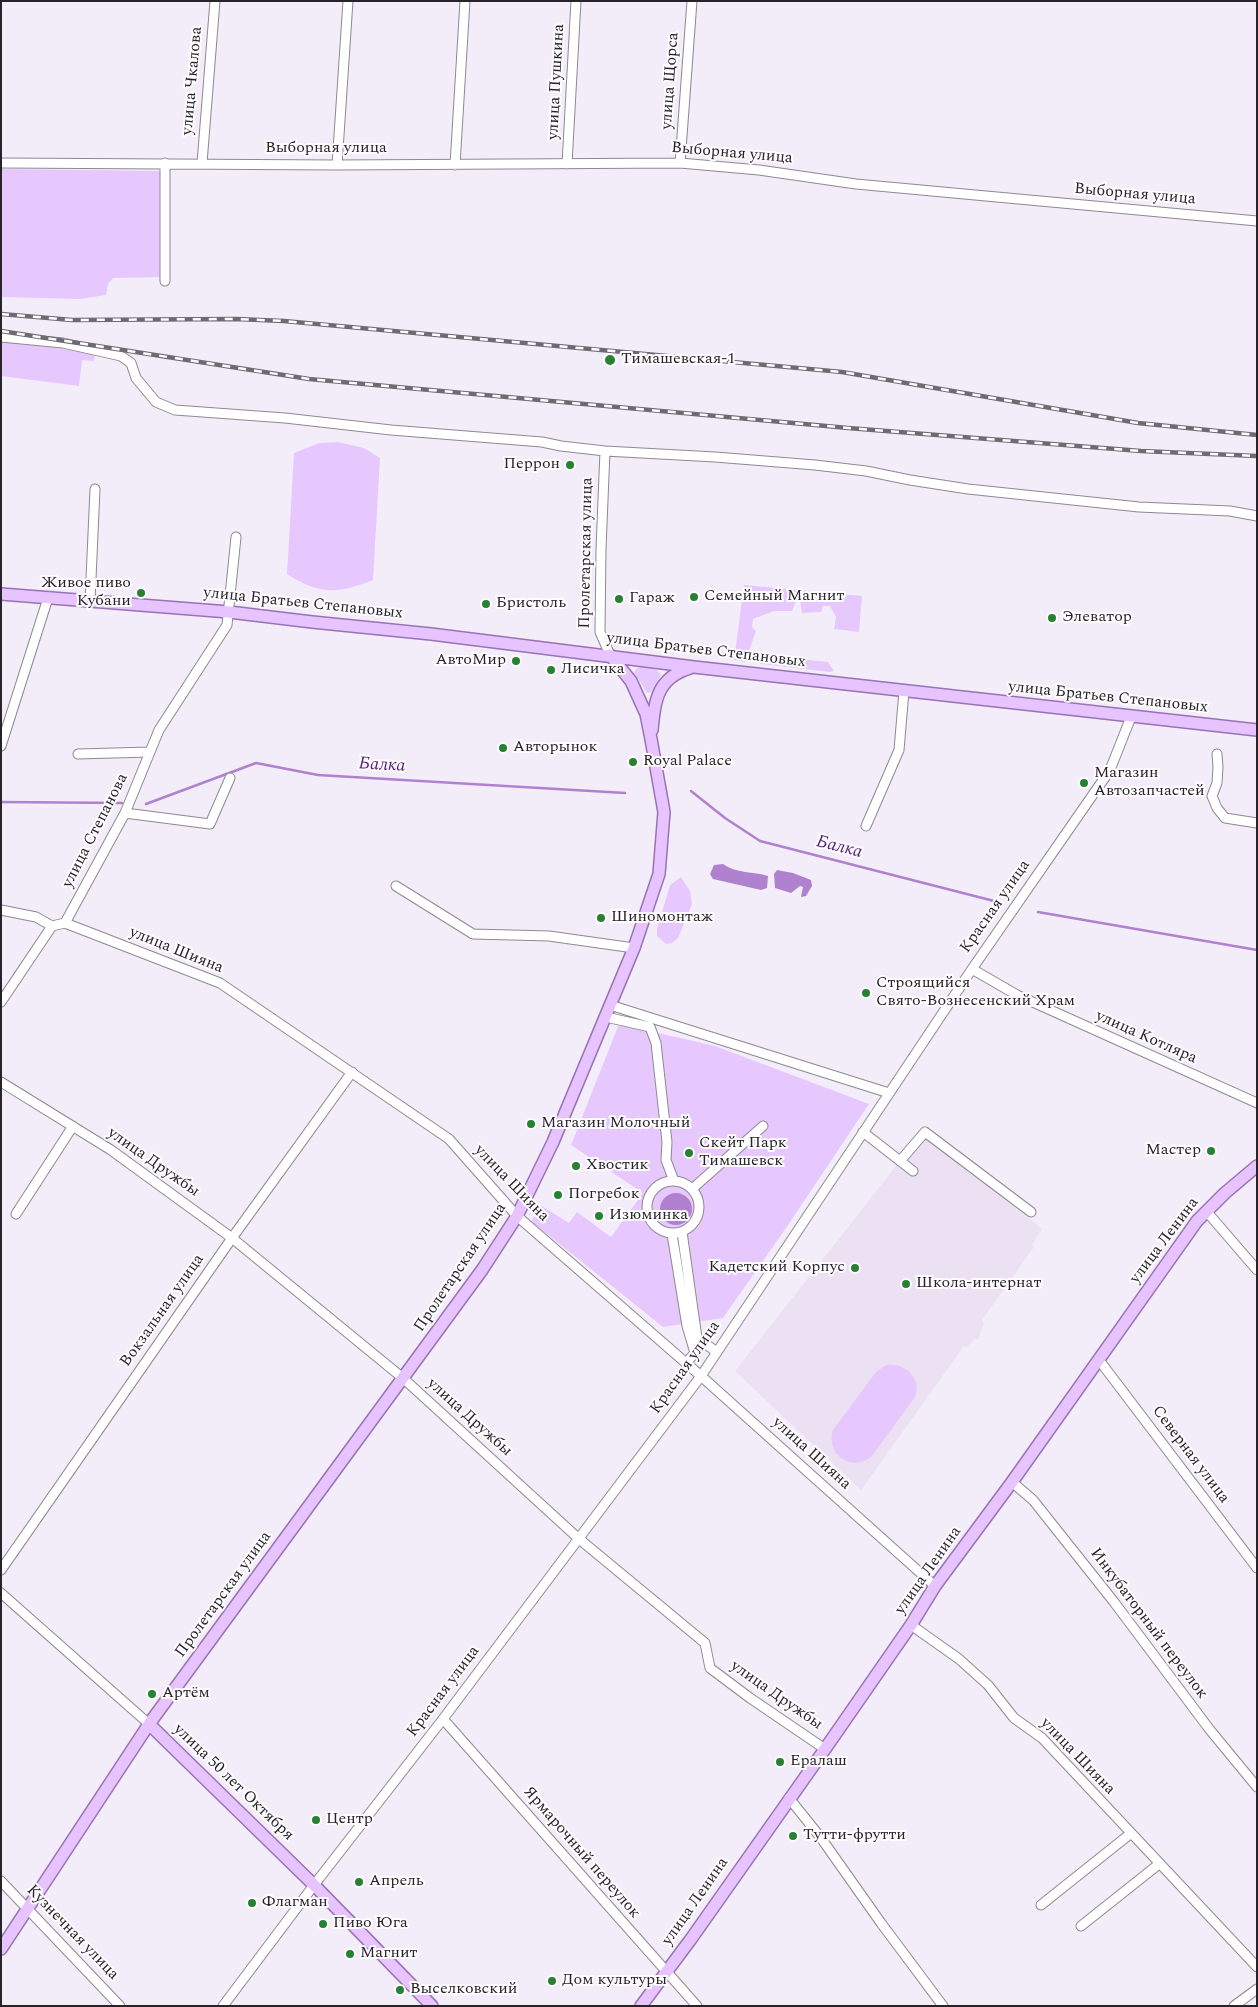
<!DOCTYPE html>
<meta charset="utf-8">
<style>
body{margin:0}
#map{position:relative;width:1258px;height:2007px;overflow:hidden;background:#f3edf9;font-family:Spectral,serif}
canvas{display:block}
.frame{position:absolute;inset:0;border:2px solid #262428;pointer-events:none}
</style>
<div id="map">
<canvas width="1258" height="2007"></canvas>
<div class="frame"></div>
</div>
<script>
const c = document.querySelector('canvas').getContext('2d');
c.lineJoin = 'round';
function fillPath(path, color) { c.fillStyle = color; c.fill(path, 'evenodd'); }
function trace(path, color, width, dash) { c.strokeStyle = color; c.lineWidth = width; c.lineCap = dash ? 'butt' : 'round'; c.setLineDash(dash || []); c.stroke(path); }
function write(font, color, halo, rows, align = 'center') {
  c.font = font + ' Spectral,serif'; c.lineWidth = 4; c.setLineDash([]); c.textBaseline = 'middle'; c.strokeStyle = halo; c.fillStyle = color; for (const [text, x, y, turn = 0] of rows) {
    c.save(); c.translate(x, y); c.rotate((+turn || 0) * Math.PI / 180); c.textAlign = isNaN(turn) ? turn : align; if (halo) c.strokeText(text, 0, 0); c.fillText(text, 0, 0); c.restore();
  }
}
const built = new Path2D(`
 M921,1134l121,95 -10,16 2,2 -52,73 2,3 -6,17 -4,-1 -8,9 -2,-2 -103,144 -126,-119z`);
const green = new Path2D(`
 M1,169l158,2 3,3v103l-49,1 -5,6 -2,11 -26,4 -79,-2z
 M2,341l93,12 -1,8 -12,-1 -3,26 -78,-10z
 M338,442l26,6 16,10 -7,122c-34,14 -54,15 -86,-6l7,-121 25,-10z
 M744,585l118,11 -3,36 -25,-3 2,-12 -6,-11h-7l-2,6 -19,1 -2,-13 -4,1 -4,10h-18l-21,8 -1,8 4,4 -11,31 -11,-2z
 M761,655l67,7 6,9 -4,1 -68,-8 -3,-1 -1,-6z
 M644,666l13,4 4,5 -10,17 -4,1 -13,-21 3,-4z
 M681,877l9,14 2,13 -14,34 -6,5 -6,1 -9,-8v-7l13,-44z
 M619,1024l96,22 154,58 -83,124 -63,90 -60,9 -132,-106 11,-15 27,17 8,-11 34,25 32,-44 -72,-48z
 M886,1365c19,-3 36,13 29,32l-43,59c-19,17 -47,-1 -39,-26l43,-58z`);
const water = new Path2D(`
 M723,864c14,10 30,7 45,12l-1,12 -6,2 -48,-11 -3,-5 4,-9z
 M777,870l16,3 18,7 1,6 -6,10 -5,1 2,-10 -3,-1 -9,7 -16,-5 -1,-14z
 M660 1209a16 16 0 1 1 32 0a16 16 0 1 1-32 0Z`);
const stream = new Path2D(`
 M691,791l34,27 35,23 234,60
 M1,802l121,1
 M146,804l110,-41 62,12 307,18
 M1038,912l219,38`);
const minor = new Path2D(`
 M1,163l336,2 343,-2 79,7 97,14 401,37
 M165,163v118
 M202,163l13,-162
 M680,163l12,-162
 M567,164l9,-163
 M337,165l11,-164
 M455,165l10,-164
 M1,337l62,6 58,13 10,7 5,15 20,24 19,8 110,8 106,12 151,12 19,4 44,5 110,6 100,8 51,6 44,9 58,9 171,18 91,4 27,5
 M605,451l-4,98 -1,83 10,23
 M90,601l5,-112
 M1,746l47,-148
 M78,754l72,-2
 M1217,754l1,13 -1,16 -5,13 5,12 8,10 32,5
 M125,813l85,11 20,-46
 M866,826l33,-76 5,-59
 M396,886l77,48 76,2 85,12
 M1,910l35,7 16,9 13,-3 155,60 229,156 68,77 184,160 234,210
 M65,923l60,-110 34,-83 68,-105 9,-88
 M972,969l45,26 240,108
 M1,1002l51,-76
 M610,1005l279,88
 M606,1017l44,10 6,16 11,99 -1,18 8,21
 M1,1082l110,68 121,88 172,141 174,159 127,105 5,25 40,30 75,51
 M863,1132l50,39
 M900,1161l25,-29 106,80
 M647 1207a26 26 0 1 1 52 0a26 26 0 1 1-52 0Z
 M692,1189l71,-63
 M1207,1212l50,58
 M16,1214l57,-88
 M682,1232l15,106 20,14
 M672,1234l15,92 8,27 -9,10
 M1099,1360l158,208
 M1012,1482l21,18 81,102 96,128 47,57
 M1,1570l231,-332 120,-166
 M1,1593l148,131
 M911,1625l48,34 29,26 26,33 28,20 215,229
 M443,1719l254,287
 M789,1798l32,40 60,85 62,83
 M1,1881l119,125
 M1041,1905l89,-71
 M1081,1926l78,-62
 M223,2006l91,-121 129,-166 258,-343 271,-407 138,-199 21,-53
 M1234,2006l23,-17`);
const major = new Path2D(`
 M1,594l228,18 83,10 119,12 263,33 563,63
 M652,730c3,-30 5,-52 38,-62
 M149,1724l165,161 118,121
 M1,1949l148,-225 333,-454 35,-54 36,-74 81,-194 25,-74 5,-62 -13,-73 -5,-25 -15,-33 -21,-26
 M641,2006l50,-67 134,-190 86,-124 24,-39 77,-104 185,-261 28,-28 32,-27`);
const rail = new Path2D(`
 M1,314l71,6 164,-1 48,2 558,51 296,51 119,12
 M1,331l308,48 539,49 293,23 116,5`);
const markers = [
 [610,360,6,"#268131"],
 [570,465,5,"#268131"],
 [141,593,5,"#268131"],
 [694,597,5,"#268131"],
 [619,599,5,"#268131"],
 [486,604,5,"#268131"],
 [1052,618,5,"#268131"],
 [516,661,5,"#268131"],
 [551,670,5,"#268131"],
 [503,748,5,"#268131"],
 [633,762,5,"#268131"],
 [1084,783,5,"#268131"],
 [601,918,5,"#268131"],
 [866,993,5,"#268131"],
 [531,1124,5,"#268131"],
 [1211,1151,5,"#268131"],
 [689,1153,5,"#268131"],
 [576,1166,5,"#268131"],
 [558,1195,5,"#268131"],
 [599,1216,5,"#268131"],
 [855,1268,5,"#268131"],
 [906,1284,5,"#268131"],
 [152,1694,5,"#268131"],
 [780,1762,5,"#268131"],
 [316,1820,5,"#268131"],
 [793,1836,5,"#268131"],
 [359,1882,5,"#268131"],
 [252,1903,5,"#268131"],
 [323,1924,5,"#268131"],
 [350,1954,5,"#268131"],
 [552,1981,5,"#268131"],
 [400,1990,5,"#268131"]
];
const streetNames = [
 ["улица Чкалова",193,81,-85],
 ["улица Щорса",671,81,-86],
 ["улица Пушкина",557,82,-87],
 ["Выборная улица",326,149],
 ["Выборная улица",732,154,5],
 ["Выборная улица",1135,195,5],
 ["Пролетарская улица",587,553,-89],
 ["улица Братьев Степановых",303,604,6],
 ["улица Братьев Степановых",706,651,7],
 ["улица Братьев Степановых",1108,698,6],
 ["улица Степанова",96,831,-63],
 ["Красная улица",996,907,-55],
 ["улица Шияна",176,951,22],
 ["улица Котляра",1146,1038,24],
 ["улица Дружбы",153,1163,35],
 ["улица Шияна",511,1184,46],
 ["улица Ленина",1165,1241,-53],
 ["Пролетарская улица",461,1268,-56],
 ["Вокзальная улица",163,1311,-55],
 ["Красная улица",686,1368,-55],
 ["улица Дружбы",469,1418,42],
 ["улица Шияна",811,1454,42],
 ["Северная улица",1190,1455,53],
 ["улица Ленина",929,1571,-55],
 ["Пролетарская улица",224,1595,-54],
 ["Инкубаторный переулок",1148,1624,53],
 ["Красная улица",444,1692,-53],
 ["улица Дружбы",776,1696,35],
 ["улица Шияна",1077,1757,46],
 ["улица 50 лет Октября",233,1783,44],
 ["Ярмарочный переулок",581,1853,49],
 ["улица Ленина",696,1902,-55],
 ["Кузнечная улица",72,1933,46]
];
const poiNames = [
 ["Тимашевская-1",621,360],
 ["Перрон",560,465,"right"],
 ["Живое пиво",131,584,"right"],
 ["Кубани",131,602,"right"],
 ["Семейный Магнит",704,597],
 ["Гараж",629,599],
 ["Бристоль",496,604],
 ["Элеватор",1062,618],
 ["АвтоМир",506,661,"right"],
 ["Лисичка",561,670],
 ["Авторынок",513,748],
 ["Royal Palace",643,762],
 ["Магазин",1094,774],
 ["Автозапчастей",1094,792],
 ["Шиномонтаж",611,918],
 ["Строящийся",876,984],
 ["Свято-Вознесенский Храм",876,1002],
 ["Магазин Молочный",541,1124],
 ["Скейт Парк",699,1144],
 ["Тимашевск",699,1162],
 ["Мастер",1201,1151,"right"],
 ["Хвостик",586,1166],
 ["Погребок",568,1195],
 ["Изюминка",609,1216],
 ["Кадетский Корпус",845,1268,"right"],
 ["Школа-интернат",916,1284],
 ["Артём",162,1694],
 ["Ералаш",790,1762],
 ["Центр",326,1820],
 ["Тутти-фрутти",803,1836],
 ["Апрель",369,1882],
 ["Флагман",262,1903],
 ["Пиво Юга",333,1924],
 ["Магнит",360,1954],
 ["Дом культуры",562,1981],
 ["Выселковский",410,1990]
];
const waterNames = [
 ["Балка",382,766,3],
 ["Балка",839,848,14]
];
fillPath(built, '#ebe1f3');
fillPath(green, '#e7c8fe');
fillPath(water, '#b081cf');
trace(stream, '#b081cf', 2.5);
trace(minor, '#8e8893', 11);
trace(major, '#9972b4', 14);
trace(minor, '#fff', 9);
trace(major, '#e7c4ff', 11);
trace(rail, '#6d6a71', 4.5);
trace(rail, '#fefcff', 2.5, [8]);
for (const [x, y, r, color] of markers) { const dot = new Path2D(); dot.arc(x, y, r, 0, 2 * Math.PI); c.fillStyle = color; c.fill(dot); trace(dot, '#fefcff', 2); }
write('16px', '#262428', '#fefcff', streetNames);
write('16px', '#262428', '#fefcff', poiNames, 'left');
write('italic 18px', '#581b79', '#fefcff', waterNames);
</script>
